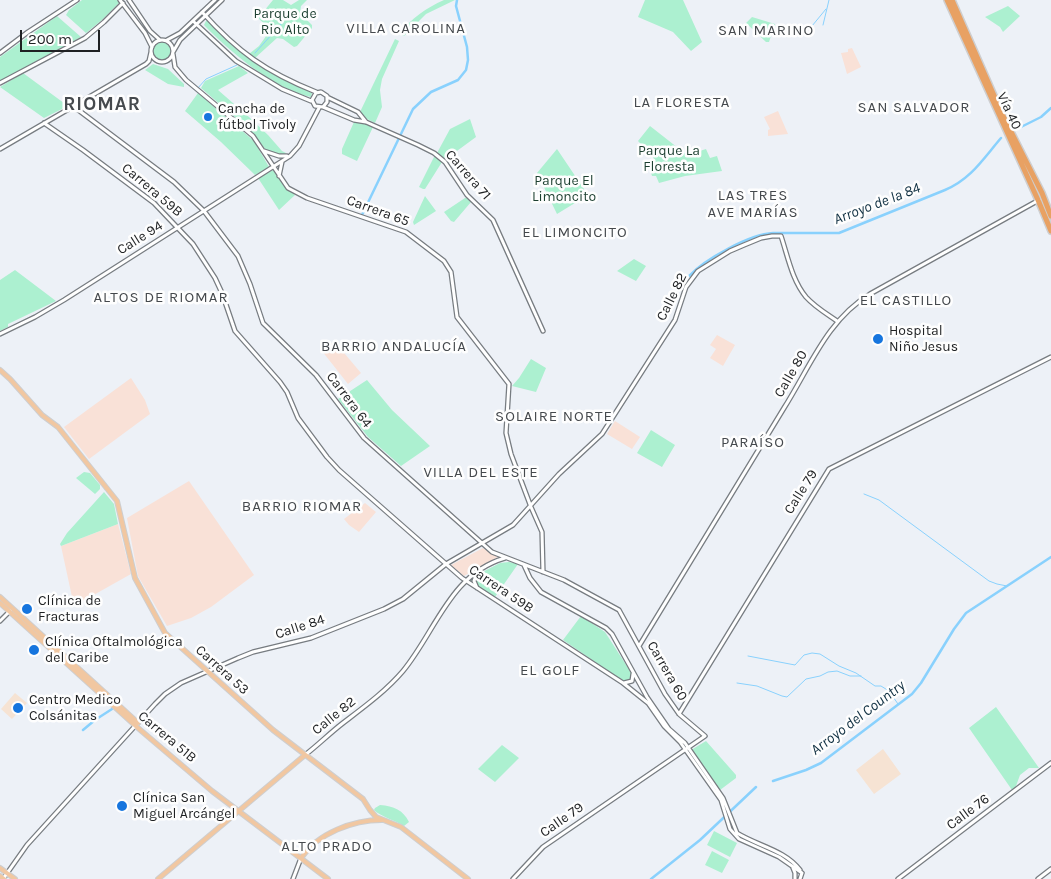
<!DOCTYPE html>
<meta charset="utf-8">
<style>
body{margin:0}
#map{position:relative;width:1051px;height:879px;overflow:hidden;background:#edf1f7;font-family:Karla,sans-serif}
canvas{display:block}
.scale{position:absolute;left:20px;top:30px;width:80px;height:22px;box-sizing:border-box;border:2px solid #1f2123;border-top:0;padding-left:6px;font-size:15px;line-height:18px;white-space:nowrap;color:#1f2123;-webkit-text-stroke:4px #fefefe;paint-order:stroke}
</style>
<div id="map">
<canvas width="1051" height="879"></canvas>
<div class="scale">200 m</div>
</div>
<script>
const c = document.querySelector('canvas').getContext('2d');
c.lineJoin = 'round';
function fillPath(path, color) { c.fillStyle = color; c.fill(path, 'evenodd'); }
function trace(path, color, width, dash) { c.strokeStyle = color; c.lineWidth = width; c.lineCap = dash ? 'butt' : 'round'; c.setLineDash(dash || []); c.stroke(path); }
function write(font, color, halo, rows, align = 'center') {
  c.font = font + ' Karla,sans-serif'; c.lineWidth = 5; c.setLineDash([]); c.textBaseline = 'middle'; c.strokeStyle = halo; c.fillStyle = color; for (const [text, x, y, turn = 0] of rows) {
    c.save(); c.translate(x, y); c.rotate((+turn || 0) * Math.PI / 180); c.textAlign = isNaN(turn) ? turn : align; if (halo) c.strokeText(text, 0, 0); c.fillText(text, 0, 0); c.restore();
  }
}
const commercial = new Path2D(`
 M15,693l12,10 -15,16 -11,-10z
 M883,749l18,25 -27,20 -18,-24z`);
const education = new Path2D(`
 M852,48l9,19 -14,7 -6,-21 7,-1v-3z
 M778,111l10,23 -20,2v-6l2,-1 -6,-12z
 M717,335l18,10 -12,21 -13,-8 6,-9 -6,-4z
 M334,341l27,32 -13,11 -26,-33z
 M131,378l14,22 5,14 -61,45 -25,-32z
 M615,421l25,16 -8,12 -25,-15z
 M189,481l65,94 -43,32 -20,11 -24,8 -29,-50 -11,-58z
 M365,503l11,9 -17,20 -10,-7 -5,-6z
 M118,524l13,50 -57,32 -13,-60z
 M483,548l15,9 -34,19 -13,-11z`);
const green = new Path2D(`
 M82,0h36l2,2 -18,18 -16,13 -20,-18 3,-5z
 M273,0h10l8,5 8,-5h8l-6,6 -1,7 12,12v3l-15,18 -3,1 -11,-8 -6,-1 -22,20 -6,-4 10,-8 10,-14 -1,-5 -9,-8v-2z
 M444,0h11l-29,14 -22,22 -5,-2c13,-16 27,-26 45,-34z
 M645,0h38l19,42 -11,9 -18,-19 -35,-15z
 M1008,6l12,10 -17,16 -3,-5 -15,-10z
 M57,16l24,21 -81,44v-24z
 M752,17l23,7 -6,18h-3l-20,-19z
 M206,21h3c31,34 62,53 103,72l-1,4c-37,-8 -81,-45 -107,-72z
 M395,39l4,2 -17,38 -2,11 2,17 -7,16 -8,-4 -7,-7z
 M152 51a10 10 0 1 1 20 0a10 10 0 1 1-20 0Z
 M153,64l15,5 16,15v3l-16,-3 -23,-14z
 M239,66l9,7 -30,17 31,27 19,18 14,16 4,2 -1,1h-9l-11,-5 -13,-17 -51,-44 4,-7z
 M23,73l45,33 -24,12 -44,-31z
 M198,93l56,48 15,26 -14,8 -34,-33 -36,-31z
 M470,119l6,18 -30,22 -9,-6 13,-24z
 M354,122l13,2 6,3 -16,34 -15,-7v-5z
 M650,126l37,29 19,-6 4,9 7,-2 5,15 -37,5 -26,7 -3,-7h-4l-4,-13h7l-2,-6 -15,-16z
 M557,149l31,46 -31,19 -20,-41z
 M435,155l7,7 -17,27h-2l-4,-2z
 M273,170l11,16 11,9 -16,15 -21,-32z
 M425,196l11,15 -22,14 -1,-3z
 M465,198h4l2,4 -17,20 -3,-1 -7,-9z
 M634,259l12,7 -10,15 -19,-10z
 M15,270l41,31 -48,23v3l-8,4v-51z
 M531,359l15,9 -10,24 -24,-6 7,-8z
 M367,380l25,30 38,36 -29,20 -33,-29 -30,-38z
 M651,430l24,15 -13,22 -25,-14z
 M84,472l6,1 10,12v4l-5,5 -19,-16z
 M104,492l10,12 4,20 -57,22 -1,-2 7,-11z
 M509,562l9,2 -23,33 -28,-17 33,-17z
 M581,616l24,16 27,42 -2,6 -7,1 -60,-41z
 M996,707l43,61h-10l-9,7 -4,11 -4,4 -43,-62z
 M706,741l30,34v3l-16,12 -29,-40z
 M502,745l17,13 -24,24 -17,-13z
 M380,805c14,1 23,5 29,17l-5,4c-9,-6 -23,-9 -30,-16l1,-2z
 M714,831l23,12 -7,14 -23,-12z
 M712,851l17,9 -7,13 -17,-8z`);
const stream = new Path2D(`
 M823,25l6,-25
 M812,26l14,-17
 M255,53l28,-31
 M197,89l9,-10 31,-14
 M864,494l15,6 110,81 8,3 10,2
 M748,656l47,9 9,-10 8,-2 8,1 19,12 17,7 19,13h6l8,5 9,13
 M737,683l20,3 25,10 5,1 19,-18 14,-3 8,-4 9,-1 13,5h11`);
const canal = new Path2D(`
 M1017,129l24,-12 10,-9
 M361,217l52,-108 18,-17 27,-12 8,-10 2,-10 -1,-13 -11,-41 1,-6
 M689,276c16,-17 61,-42 84,-43h66l106,-43c26,-11 38,-31 56,-52
 M83,730l12,-10 17,-11
 M773,781l33,-11 15,-7 91,-69 9,-11 33,-54 12,-16 85,-56
 M651,879l49,-39 56,-53`);
const minor = new Path2D(`
 M120,0l25,33 7,14
 M129,0l21,31 10,9
 M202,12c36,40 64,60 114,80
 M193,21l43,40 46,28 29,12
 M151 51a11 11 0 1 1 22 0a11 11 0 1 1-22 0Z
 M167,40l13,-7 35,-33
 M173,52l7,-12 42,-40
 M0,53l28,-21 49,-32
 M173,54l2,13 11,13 67,56 35,52 19,10 99,34 38,29 7,11 6,45 52,67 -3,49 5,21 20,53 11,25 1,40
 M0,83l85,-45 19,-16 19,-19
 M327,97l31,15 8,10
 M73,106l101,76 30,29 34,45 12,28 13,39 53,52 48,63 128,114 72,28 55,30 46,84 14,20 26,22 -162,111 -30,32
 M323,107l4,-5v-6l-6,-4 -5,1 -4,7 3,6 8,1 31,13 12,2 52,23 16,8 11,9 22,33 26,25 50,111
 M44,123l39,27 71,53 39,41 22,34 7,15 13,38 45,51 7,10 11,26 29,39 12,13 123,108 161,105 25,20 16,23 16,16 41,58 9,29 9,10 40,18 23,16
 M0,149l146,-85 3,-3 2,-9
 M264,151l15,5h8
 M279,176l3,-14
 M0,334l35,-17 29,-17 226,-144 9,-10 20,-38
 M524,565l6,13 11,14 65,36 6,6 35,63 22,32 16,14 38,55 14,35c21,13 48,17 63,37
 M477,588l-3,-7 3,-8
 M0,621l10,-10
 M639,646c48,-80 97,-159 145,-238 26,-41 43,-88 86,-114l169,-94
 M624,683l8,-2 1,-7
 M679,714l150,-245 222,-112
 M305,755c13,-10 25,-22 38,-32 21,-16 43,-32 60,-52 33,-40 47,-97 102,-113
 M793,868l2,5v6
 M3,879l24,-34 128,-141 10,-10 16,-11 57,-25 15,-6 58,-14 73,-29 19,-10 43,-35 67,-39 46,-51 43,-40 73,-114 11,-33 12,-16 32,-20 14,-6 17,-7 11,-2h9c7,21 11,44 25,61 9,10 21,17 31,24
 M293,879l8,-21
 M800,879l2,-6
 M898,879l153,-116
 M1038,879l13,-10`);
const major = new Path2D(`
 M0,370l10,9 32,36 16,12 59,74 18,77 30,55 108,97 90,69 7,11 6,7 25,10 67,52
 M0,597l138,126
 M0,603l138,125 74,63 116,88
 M301,858c17,-25 52,-38 81,-38
 M0,868l15,11
 M0,876l4,3
 M158,879l147,-124`);
const highway = new Path2D(`
 M947,0l91,200 13,31
 M952,0l51,116 39,77 9,23`);
const markers = [
 [208,117,5,"#1675de"],
 [878,339,6,"#1675de"],
 [27,609,6,"#1675de"],
 [34,650,6,"#1675de"],
 [18,708,6,"#1675de"],
 [122,806,6,"#1675de"]
];
const parkNames = [
 ["Parque de",285,14],
 ["Rio Alto",285,30],
 ["Parque La",669,151],
 ["Floresta",669,167],
 ["Parque El",564,181],
 ["Limoncito",564,197]
];
const poiNames = [
 ["Cancha de",218,109],
 ["fútbol Tivoly",218,125],
 ["Hospital",889,331],
 ["Niño Jesus",889,347],
 ["Clínica de",38,601],
 ["Fracturas",38,617],
 ["Clínica Oftalmológica",45,642],
 ["del Caribe",45,658],
 ["Centro Medico",29,700],
 ["Colsánitas",29,716],
 ["Clínica San",133,798],
 ["Miguel Arcángel",133,814]
];
const streetNames = [
 ["Vía 40",1009,111,65],
 ["Carrera 71",468,175,49],
 ["Carrera 59B",152,190,40],
 ["Carrera 65",378,211,20],
 ["Calle 94",140,238,-32],
 ["Calle 82",672,297,-64],
 ["Calle 80",791,374,-60],
 ["Carrera 64",349,400,53],
 ["Calle 79",801,492,-58],
 ["Carrera 59B",501,589,34],
 ["Calle 84",300,627,-18],
 ["Carrera 53",222,670,42],
 ["Carrera 60",667,671,60],
 ["Calle 82",334,716,-39],
 ["Carrera 51B",167,737,40],
 ["Calle 76",968,812,-37],
 ["Calle 79",562,820,-35]
];
const neighbourhoodNames = [
 ["VILLA CAROLINA",406,29],
 ["SAN MARINO",766,31],
 ["LA FLORESTA",682,103],
 ["SAN SALVADOR",914,108],
 ["LAS TRES",753,196],
 ["AVE MARÍAS",753,213],
 ["EL LIMONCITO",575,233],
 ["ALTOS DE RIOMAR",161,298],
 ["EL CASTILLO",906,301],
 ["BARRIO ANDALUCÍA",394,347],
 ["SOLAIRE NORTE",554,417],
 ["PARAÍSO",753,443],
 ["VILLA DEL ESTE",481,473],
 ["BARRIO RIOMAR",302,507],
 ["EL GOLF",550,671],
 ["ALTO PRADO",327,847]
];
const waterNames = [
 ["Arroyo de la 84",877,204,-21],
 ["Arroyo del Country",858,718,-37]
];
const districtNames = [
 ["RIOMAR",102,105]
];
fillPath(commercial, '#f6e3d3');
fillPath(education, '#f9e1d7');
fillPath(green, '#acf0d0');
trace(stream, '#89d1fd', 1);
trace(canal, '#89d1fd', 2.5);
trace(minor, '#777c81', 5.5);
trace(major, '#cececf', 6);
trace(highway, '#cececf', 8);
trace(minor, '#fff', 3);
trace(major, '#f1c7a1', 4);
trace(highway, '#e8a163', 5);
for (const [x, y, r, color] of markers) { const dot = new Path2D(); dot.arc(x, y, r, 0, 2 * Math.PI); c.fillStyle = color; c.fill(dot); trace(dot, '#fefefe', 2); }
write('14px', '#1c3f30', '#fefefe', parkNames);
write('14px', '#1f2123', '#fefefe', poiNames, 'left');
write('14px', '#1f2123', '#fefefe', streetNames);
c.letterSpacing = '1px';
write('15px', '#45494d', '#fefefe', neighbourhoodNames);
c.letterSpacing = '0px';
write('italic 15px', '#0f2f41', '#fefefe', waterNames);
c.letterSpacing = '1px';
write('bold 19px', '#45494d', '#fefefe', districtNames);
c.letterSpacing = '0px';
</script>
